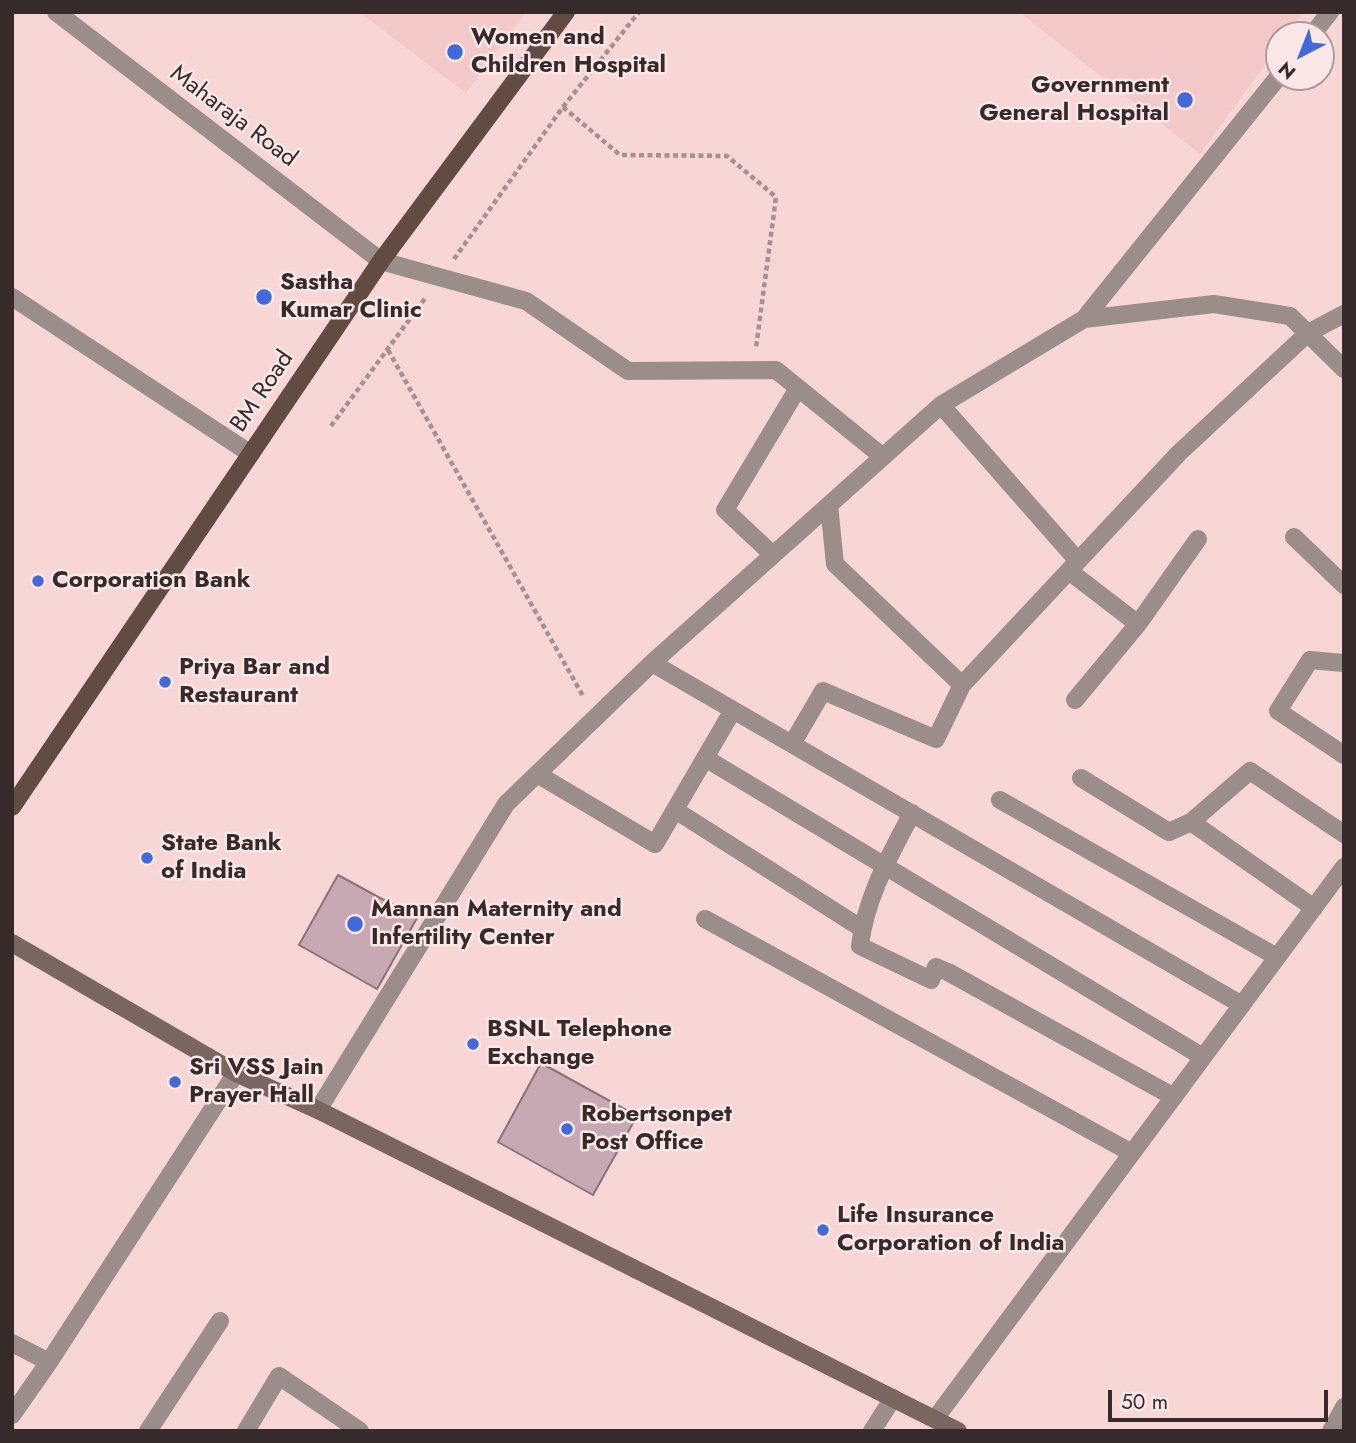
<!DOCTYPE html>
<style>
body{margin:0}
#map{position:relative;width:1356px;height:1443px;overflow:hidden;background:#f8d6d6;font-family:Jost,sans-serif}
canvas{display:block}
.frame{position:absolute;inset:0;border:14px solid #372a2a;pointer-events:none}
.north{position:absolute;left:1265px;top:21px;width:70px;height:70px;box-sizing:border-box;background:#fce7e7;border:2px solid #ad9b9b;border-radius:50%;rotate:222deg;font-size:19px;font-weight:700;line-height:28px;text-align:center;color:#372a2a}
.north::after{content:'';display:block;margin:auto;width:24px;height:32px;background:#4169db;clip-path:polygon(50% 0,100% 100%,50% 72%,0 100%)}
.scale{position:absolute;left:1108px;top:1390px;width:220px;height:32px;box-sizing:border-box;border:4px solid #372a2a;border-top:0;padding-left:9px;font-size:21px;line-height:24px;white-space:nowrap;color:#372a2a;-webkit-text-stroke:5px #fce7e7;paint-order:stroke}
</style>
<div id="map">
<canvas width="1356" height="1443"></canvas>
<div class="frame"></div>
<div class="north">N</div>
<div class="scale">50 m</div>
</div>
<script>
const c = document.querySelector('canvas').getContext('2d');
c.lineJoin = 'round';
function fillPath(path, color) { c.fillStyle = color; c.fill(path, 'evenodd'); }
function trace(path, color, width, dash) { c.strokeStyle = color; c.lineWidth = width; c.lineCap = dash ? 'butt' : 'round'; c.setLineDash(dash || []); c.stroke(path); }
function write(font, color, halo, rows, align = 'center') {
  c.font = font + ' Jost,sans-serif'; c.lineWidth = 5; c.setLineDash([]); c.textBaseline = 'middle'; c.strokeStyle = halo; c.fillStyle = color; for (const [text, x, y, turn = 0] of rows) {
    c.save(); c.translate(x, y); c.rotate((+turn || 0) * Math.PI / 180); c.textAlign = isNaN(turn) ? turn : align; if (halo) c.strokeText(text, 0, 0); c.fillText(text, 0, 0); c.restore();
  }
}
const built = new Path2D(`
 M359,12h167l-60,81z
 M1019,12h284l-17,23h-7v10l-79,109z`);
const building = new Path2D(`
 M338,875l79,43 -40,71 -78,-44z
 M541,1063l96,53 -44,79 -95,-53z`);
const path = new Path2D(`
 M563,107l57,48 107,1 49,41 -20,151
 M454,259l109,-152 76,-95
 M388,350l195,346
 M331,426l95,-129`);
const street = new Path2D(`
 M56,12l325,249 145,40 102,70 148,-1 107,87
 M1312,35l18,-23
 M12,297l239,157
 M1084,319l195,-243
 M941,405l137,156
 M829,505l6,59 127,121
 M1294,537l50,48
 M773,555l-48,-45 73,-122
 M1069,571l69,53 -63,76
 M1138,624l60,-85
 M652,663l289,-258 143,-86 130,-15 76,12 54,53
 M1344,663l-34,-3 -32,51 66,44
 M792,744l31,-53 113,48 26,-54 217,-232 129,-120 36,-19
 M705,758l498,299
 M537,774l118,70 78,-134
 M1081,778l88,54 22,-10 123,86
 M1000,800l277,157
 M675,810l186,118
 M912,813c-22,42 -47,86 -52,133l71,34 5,-13 12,5 226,125
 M1191,822l59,-51 94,63
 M705,919l427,234
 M318,1110l188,-306 146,-141 590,342
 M12,1343l37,19
 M12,1415l37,-53 187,-289
 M935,1419l409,-552
 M148,1431l72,-110
 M246,1431l33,-55 81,55
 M872,1431l21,-33
 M1331,1431l13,-24`);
const secondary = new Path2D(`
 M12,943l224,130 82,37 640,321`);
const primary = new Path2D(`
 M12,807l369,-546 185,-249`);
const markers = [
 [455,52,9,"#4169db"],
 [1185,100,9,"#4169db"],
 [264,297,9,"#4169db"],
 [38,581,7,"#4169db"],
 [165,682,7,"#4169db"],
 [147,858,7,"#4169db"],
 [355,924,9,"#4169db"],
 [473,1044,7,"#4169db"],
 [175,1082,7,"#4169db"],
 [567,1129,7,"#4169db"],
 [823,1230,7,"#4169db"]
];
const poiNames = [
 ["Women and",471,38],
 ["Children Hospital",471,66],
 ["Government",1169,86,"right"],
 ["General Hospital",1169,114,"right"],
 ["Sastha",280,283],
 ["Kumar Clinic",280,311],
 ["Corporation Bank",52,581],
 ["Priya Bar and",179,668],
 ["Restaurant",179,696],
 ["State Bank",161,844],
 ["of India",161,872],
 ["Mannan Maternity and",371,910],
 ["Infertility Center",371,938],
 ["BSNL Telephone",487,1030],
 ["Exchange",487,1058],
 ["Sri VSS Jain",189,1068],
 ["Prayer Hall",189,1096],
 ["Robertsonpet",581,1115],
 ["Post Office",581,1143],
 ["Life Insurance",837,1216],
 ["Corporation of India",837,1244]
];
const streetNames = [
 ["Maharaja Road",233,117,37],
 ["BM Road",263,392,-56]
];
fillPath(built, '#f3c8c9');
fillPath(building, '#c7a9b3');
trace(building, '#8c707a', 2);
trace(path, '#a88f8f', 4.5, [5, 3.5]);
trace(street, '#9b8d89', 18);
trace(secondary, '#796660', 18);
trace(primary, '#614b43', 18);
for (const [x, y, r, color] of markers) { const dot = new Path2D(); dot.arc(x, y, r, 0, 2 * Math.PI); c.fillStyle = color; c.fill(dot); trace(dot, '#fce7e7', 2.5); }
write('bold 24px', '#372a2a', '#fce7e7', poiNames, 'left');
write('24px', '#372a2a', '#fce7e7', streetNames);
</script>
